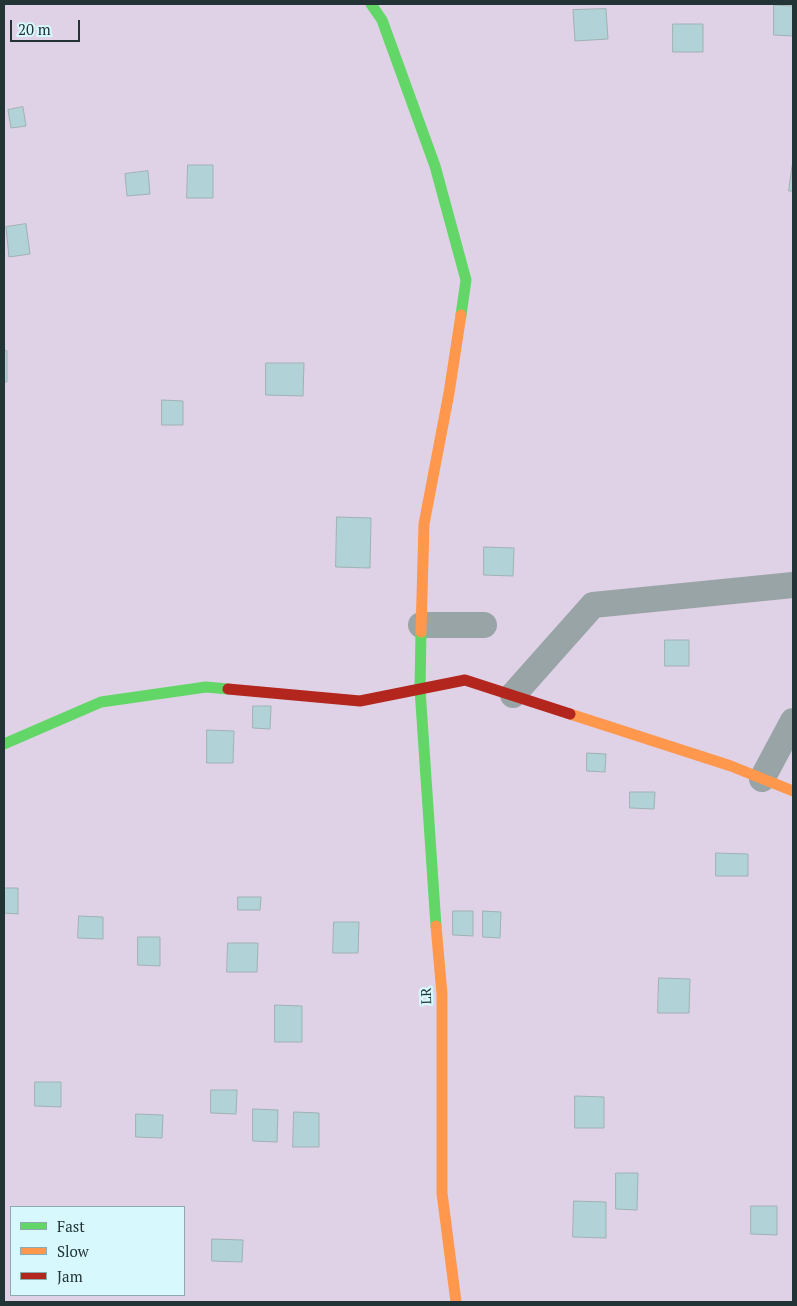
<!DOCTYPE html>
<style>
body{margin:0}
#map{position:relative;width:797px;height:1306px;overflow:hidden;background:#cee5e8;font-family:"PT Serif",serif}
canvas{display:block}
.frame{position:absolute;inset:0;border:5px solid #233436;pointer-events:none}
.legend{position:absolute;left:10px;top:1206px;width:175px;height:90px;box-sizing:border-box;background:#d7f9fe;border:1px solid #8faaae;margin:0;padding:6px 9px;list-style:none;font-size:15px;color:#233436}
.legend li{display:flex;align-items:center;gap:10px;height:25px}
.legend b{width:25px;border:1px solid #8faaae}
.scale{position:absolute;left:10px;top:20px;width:70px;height:22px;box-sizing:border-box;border:2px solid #233436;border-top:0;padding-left:6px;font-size:15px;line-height:18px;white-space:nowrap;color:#233436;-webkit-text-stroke:4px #d7f9fe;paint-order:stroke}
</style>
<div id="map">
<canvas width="797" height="1306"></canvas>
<div class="frame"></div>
<ul class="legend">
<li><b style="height:6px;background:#63d668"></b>Fast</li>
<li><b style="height:6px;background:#ff974d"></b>Slow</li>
<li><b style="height:6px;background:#b3261e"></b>Jam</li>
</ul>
<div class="scale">20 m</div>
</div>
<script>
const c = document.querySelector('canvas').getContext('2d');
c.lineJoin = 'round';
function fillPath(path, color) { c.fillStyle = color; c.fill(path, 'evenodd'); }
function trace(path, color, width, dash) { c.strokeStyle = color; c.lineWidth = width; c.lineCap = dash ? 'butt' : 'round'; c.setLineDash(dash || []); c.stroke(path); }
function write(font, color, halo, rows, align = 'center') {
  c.font = font + ' "PT Serif",serif'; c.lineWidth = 4.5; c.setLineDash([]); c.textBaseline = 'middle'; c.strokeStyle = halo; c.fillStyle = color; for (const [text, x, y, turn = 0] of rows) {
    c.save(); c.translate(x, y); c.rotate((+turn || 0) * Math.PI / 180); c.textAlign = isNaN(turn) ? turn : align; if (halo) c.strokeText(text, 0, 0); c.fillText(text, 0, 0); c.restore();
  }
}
const green = new Path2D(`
 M4,4h789v1298h-789zM11,1207h173v88h-173z`);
const building = new Path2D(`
 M774,5l19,1v30l-19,-1z
 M606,9l2,30 -33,2 -2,-31z
 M673,24h30v28h-30z
 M23,107l3,19 -15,2 -3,-18z
 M793,160v31h-4z
 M188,165h25v33h-26z
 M148,171l2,23 -23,2 -2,-22z
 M26,224l4,30 -21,3 -3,-30z
 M4,350l3,1v31h-3z
 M266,363h38l-1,33 -37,-1z
 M162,400l21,1v24h-21z
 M337,517l34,1 -1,50 -34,-1z
 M484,547l30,1 -1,28 -29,-1z
 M665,640h24v26h-24z
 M253,706h18l-1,23 -17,-1z
 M207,730l27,1 -1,32h-26z
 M587,753l19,1 -1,18 -18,-1z
 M630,792h25l-1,17 -24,-1z
 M716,853l32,1v22h-32z
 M4,888h14v26l-14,-1z
 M238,897h23l-1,13h-22z
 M453,911h20v25l-20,-1z
 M483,911l18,1 -1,26 -17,-1z
 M79,916l24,1v22l-25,-1z
 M334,922h25l-1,31h-25z
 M138,937h22v29l-22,-1z
 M228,943h30l-1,29h-30z
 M659,978l31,1 -1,34h-31z
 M275,1005l27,1v36h-27z
 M35,1082h26v25l-26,-1z
 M211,1090h26l-1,24 -25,-1z
 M575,1096l29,1v31h-29z
 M253,1109l25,1 -1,32 -24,-1z
 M294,1112l25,1v34h-26z
 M136,1114l27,1 -1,23 -26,-1z
 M616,1173h22l-1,37 -21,-1z
 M574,1201l32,1v36l-33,-1z
 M751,1206h26v29l-26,-1z
 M212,1239l31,1 -1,22 -30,-1z`);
const street = new Path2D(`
 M421,625h63
 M513,695l80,-90 200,-20
 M762,779l31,-58`);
const fast = new Path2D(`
 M371,4l11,16 53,146 31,114 -5,35
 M421,632l-1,57 16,237
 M4,744l97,-42 105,-15 22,2`);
const slow = new Path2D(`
 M421,632l3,-108 25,-131 12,-78
 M570,714l161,52 62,25
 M436,926l6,68v199l14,109`);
const jam = new Path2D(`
 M228,689l132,12 105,-21 105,34`);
const streetNames = [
 ["LR",427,996,-92]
];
fillPath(green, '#dfd2e7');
fillPath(building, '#b1d2d6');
trace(building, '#a0b2b4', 1);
trace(street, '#99a4a6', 26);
trace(fast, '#63d668', 11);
trace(slow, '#ff974d', 11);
trace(jam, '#b3261e', 11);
write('14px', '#233436', '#d7f9fe', streetNames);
</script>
